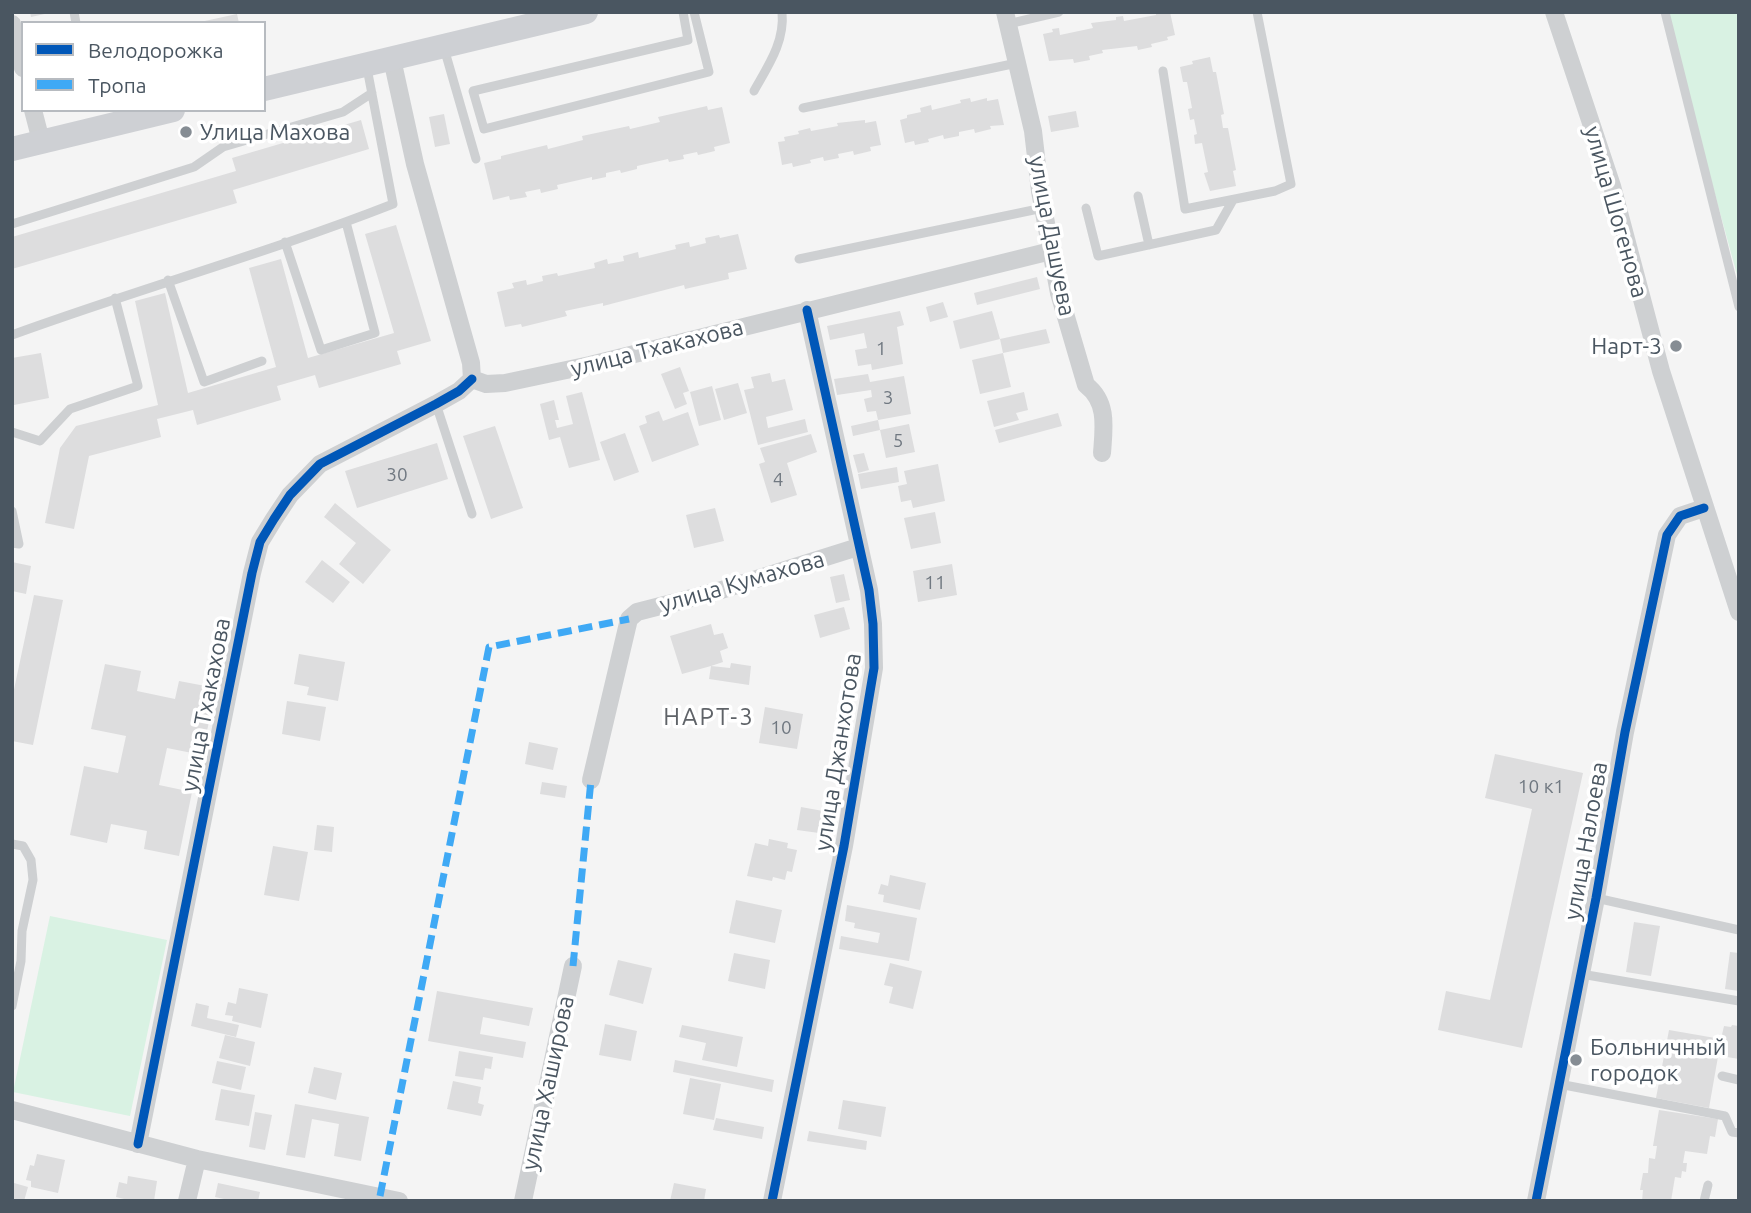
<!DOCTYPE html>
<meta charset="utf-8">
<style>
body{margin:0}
#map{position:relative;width:1751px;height:1213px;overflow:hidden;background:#f4f4f4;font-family:Ubuntu,sans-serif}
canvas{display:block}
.frame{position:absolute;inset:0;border:14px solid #4a5661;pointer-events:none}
.legend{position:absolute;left:21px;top:21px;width:245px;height:91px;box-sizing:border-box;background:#fff;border:2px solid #b7bbc0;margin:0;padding:9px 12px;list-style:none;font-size:21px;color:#4a5661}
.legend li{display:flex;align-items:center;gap:14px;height:35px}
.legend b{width:35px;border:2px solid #b7bbc0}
</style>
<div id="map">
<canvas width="1751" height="1213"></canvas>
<div class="frame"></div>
<ul class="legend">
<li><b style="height:9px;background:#0057b8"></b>Велодорожка</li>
<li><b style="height:9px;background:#3fa9f5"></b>Тропа</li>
</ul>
</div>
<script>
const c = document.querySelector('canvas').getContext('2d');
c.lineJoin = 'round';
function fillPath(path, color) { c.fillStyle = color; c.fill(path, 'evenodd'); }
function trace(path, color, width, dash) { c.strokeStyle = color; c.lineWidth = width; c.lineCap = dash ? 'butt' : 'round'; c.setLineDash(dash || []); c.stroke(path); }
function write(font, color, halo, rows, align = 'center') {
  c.font = font + ' Ubuntu,sans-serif'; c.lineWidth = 7; c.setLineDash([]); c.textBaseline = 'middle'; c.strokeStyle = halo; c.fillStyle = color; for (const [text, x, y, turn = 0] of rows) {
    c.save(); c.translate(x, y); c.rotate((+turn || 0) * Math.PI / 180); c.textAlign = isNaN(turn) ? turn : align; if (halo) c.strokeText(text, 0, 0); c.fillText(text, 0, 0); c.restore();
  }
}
const green = new Path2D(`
 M1665,12h74v270z
 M50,916l117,24 -37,176 -117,-24z`);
const building = new Path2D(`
 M30,12h19v1l-18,4z
 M1156,12h14l5,23 -8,2 1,3 -17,4 1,3 -14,3 -1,-4 -35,4 1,3 -14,3 1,4 -16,3 -1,-4 -24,2 -6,-27 10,-2 -1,-3 7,-1 1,7 33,-7 -2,-5 25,-3v-3l7,-1 1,5 32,-6z
 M237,14l2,9h-39v-1z
 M1210,57l3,15h3l8,42 -3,1 2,13h5l8,42 -3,1 3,15 -26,5 -6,-18 4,-1 -6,-29 -7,1 -1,-9 3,-1 -3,-15 -4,1 -2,-11 4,-1 -5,-26h-4l-3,-15 13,-3 -1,-3z
 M970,98l1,4 16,-4v3l11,-2 6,26 -14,1 1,3 -16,4 -1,-4 -15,3v4l-15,3 -1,-4 -15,4 1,3 -14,3 -1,-4 -9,2 -5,-23 7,-2v-3l14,-3 -1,-4 11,-3 1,5 29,-7 -1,-3z
 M707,106l1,4 14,-3 8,36 -16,4 1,4 -17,4 -1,-3 -14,3 1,4 -15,3 -1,-3 -31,7v3l-16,4 -1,-3 -14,3v4l-14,3v-3l-35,8 1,4 -17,4 -1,-4 -15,3 2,5 -17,3 -1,-4 -16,4 -9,-37 17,-4v-3l46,-11 1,4 35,-9 -1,-4 47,-10 1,3 30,-7 -2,-5z
 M1076,111l3,16 -28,5 -3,-16z
 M444,114l6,30 -15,3 -6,-30z
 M361,120l8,29 -136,41 4,13 -225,66v-32l224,-66 -4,-13z
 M865,120v3l11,-2 5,24 -11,2 1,4 -17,4 -1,-4 -15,3 1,4 -15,3 -1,-4 -13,3 1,3 -18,4 -1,-4 -10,2 -4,-23 7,-1 -1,-4 15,-3 -1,-3 12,-3 1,3 27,-5 -1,-3z
 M396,225l35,116 -34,10 4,13 -82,24 -4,-13 -38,11 4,14 -84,25 -4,-15 -36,9 4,18 -72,19 -15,73 -29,-6 15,-75 16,-22 82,-21 -23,-104 30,-8 23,100 88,-26 -27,-99 32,-9 27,99 86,-25 -29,-99z
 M738,234l9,35 -19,4 1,6 -44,10 -1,-4 -81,21v-3l-38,8 2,5 -45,11 -1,-3 -16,3 -8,-35 17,-4 -2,-5 14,-3 1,5 16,-4 -1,-5 15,-3 1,3 37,-8 -1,-5 13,-4 1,5 16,-3 -1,-5 15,-4 1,6 37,-9 -1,-4 14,-3 1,5 16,-4 -1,-5 14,-3 1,3z
 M1037,277l3,12 -63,16 -3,-12z
 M943,302l5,15 -18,5 -4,-15z
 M900,311l4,14 -7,2 6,37 -31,6 -1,-6 -13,2 -3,-16 12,-2 -3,-15 -34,7 -3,-14z
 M992,311l8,28 -40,10 -7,-28z
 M1046,329l4,14 -47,10 -3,-14z
 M41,353l8,45 -35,7 -2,-47z
 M1003,353l8,34 -31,7 -8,-34z
 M680,367l9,24 -6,2 4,11 -12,5 -14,-35z
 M770,373l2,9 13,-3 8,31 -27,7 2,11 37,-9 3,13 -50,13 -14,-55 10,-2 -3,-11z
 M868,374l2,8 34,-6 7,38 -33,6 -2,-9 -9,1 -3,-13 8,-2 -1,-7 -34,5 -3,-16z
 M738,383l9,30 -23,7 -9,-31z
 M712,386l9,34 -22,6 -9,-34z
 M582,392l18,68 -31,8 -9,-31 -11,3 -9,-36 14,-4 5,20h-4l2,8 16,-4 -7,-28z
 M1024,392l4,18 -12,3 3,7 -25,7 -7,-26z
 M659,411l4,10 25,-9 11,33 -47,17 -13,-36 8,-3 -2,-7z
 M1058,413l4,13 -63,17 -4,-13z
 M878,420l2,10 -27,6 -2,-10z
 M909,424l6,28 -29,6 -6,-28z
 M495,426l28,82 -32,11 -28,-83z
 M625,433l14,39 -25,9 -14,-39z
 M811,434l6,18 -30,11 10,32 -26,8 -12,-39 6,-2 -5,-14z
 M437,443l11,36 -91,29 -12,-37z
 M864,453l5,17 -11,3 -5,-18z
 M938,464l7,37 -32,7 -2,-8 -10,2 -3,-16 9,-2 -3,-13z
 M897,467l2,15 -38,7 -3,-15z
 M335,503l56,47 -28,34 -24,-20 17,-21 -32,-26z
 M715,508l9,33 -30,7 -8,-33z
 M935,512l6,31 -30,6 -7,-31z
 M322,560l28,22 -17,21 -28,-21z
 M12,562l19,4 -5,28 -14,-3z
 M952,564l5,31 -39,7 -5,-31z
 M844,574l6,26 -14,3 -6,-26z
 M34,595l29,5 -30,145 -21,-4v-42z
 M844,607l6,22 -30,9 -6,-23z
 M711,624l3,11 9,-2 5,15 -8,3 3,11 -12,4 19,2 1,-5 20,3 -2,19 -40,-6 2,-13 -29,8 -12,-38z
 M299,654l46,8 -7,39 -31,-6 2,-8 -15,-3z
 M105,664l36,7 -4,20 38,8 4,-18 37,7 -14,67 -35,-7 -8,37 33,7 -13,64 -35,-7 3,-18 -36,-7 -4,19 -37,-8 14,-69 34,7 8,-37 -35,-7z
 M287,701l39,6 -6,34 -38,-7z
 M765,707l38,7 -6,35 -38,-6z
 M529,742l29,6 -5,22 -28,-6z
 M1495,754l88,19 -61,275 -84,-18 8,-39 44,9 42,-191 -47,-11z
 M542,782l25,4 -2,12 -25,-4z
 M801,807l22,4 -4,22 -22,-3z
 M317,825l17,2 -2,25 -18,-2z
 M769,839l19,4 -1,5 10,2 -5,22 -5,-1 -2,9 -12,-3 -1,4 -25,-5 8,-33 13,3z
 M273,846l35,6 -9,49 -35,-6z
 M890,875l36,8 -6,27 -37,-8 1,-7 -6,-1 3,-10 7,2z
 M736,900l46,10 -7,33 -46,-10z
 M847,905l70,13 -8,43 -70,-12 2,-13 37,7 2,-10 -26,-5 1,-5 -10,-2z
 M1634,922l26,4 -9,50 -25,-4z
 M1730,952l9,1v38l-14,-2z
 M734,953l36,7 -5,29 -37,-8z
 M618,960l34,8 -9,36 -34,-9z
 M890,963l32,8 -9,38 -24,-6 4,-16 -9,-2z
 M239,988l29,6 -7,34 -29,-7 1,-5 -8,-1 3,-13 8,2z
 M437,991l96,17 -4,18 -46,-9 -3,17 46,8 -3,16 -95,-17z
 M196,1003l13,3 -2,12 32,7 -3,12 -45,-11z
 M605,1024l32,7 -6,30 -32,-6z
 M682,1025l61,12 -6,30 -35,-7 4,-17 -27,-6z
 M1732,1025l7,1v33l-12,-2 1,-4 -9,-2 -10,57 -53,-10 13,-68 52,9 3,-13 7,1z
 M225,1035l30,7 -5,24 -31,-8z
 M459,1051l34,6 -2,12 -6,-1 -2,12 -28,-4z
 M675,1060l99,20 -2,12 -99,-20z
 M217,1061l29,6 -5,23 -29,-7z
 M314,1067l28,6 -6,27 -28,-7z
 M690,1078l31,6 -7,36 -31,-6z
 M453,1081l28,6 -3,16 6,2 -3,11 -34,-7z
 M221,1089l34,6 -6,31 -34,-6z
 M843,1100l43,7 -5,30 -43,-8z
 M295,1104l74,13 -8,44 -27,-5 5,-32 -27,-5 -7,39 -19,-3z
 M1659,1110l59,9 -3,18 -5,-1 -3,18 -22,-3 -2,12h4l-1,9 -4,-1 -1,7 -6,-1 -4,24h-29l1,-11h-3l3,-17h5l1,-15 6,1 2,-13h-4z
 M255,1112l17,3 -7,35 -16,-3z
 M716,1118l48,9 -2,12 -49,-9z
 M809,1131l58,10 -1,9 -59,-9z
 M37,1154l28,6 -7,33 -27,-6v-6l-5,-1 4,-15 4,1z
 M128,1176l29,5 -3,20h-31l1,-2 -8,-2 3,-15 8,2z
 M14,1183l14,4 -4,14h-12z
 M218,1183l42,9 -2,9h-25l-18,-4z
 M674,1183l32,6 -2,12h-34z`);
const lane = new Path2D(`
 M74,12l2,11
 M683,12l5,28 -215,51 11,38 225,-57 -15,-60
 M1665,12l74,295
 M1008,24l51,-12
 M444,48l32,111
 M1163,71l22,138 90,-18 16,-7 -34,-172
 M754,91c14,-25 31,-49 28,-79
 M803,108l214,-45
 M1138,196l11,49
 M1086,208l12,48 118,-26 17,-30
 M12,224l182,-57 29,-20 120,-35 29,-19
 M285,242l36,108 54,-17 -29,-111
 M799,259l244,-51
 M168,280l36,102 58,-21
 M12,335c126,-46 256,-82 381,-131l-26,-136
 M436,404l36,110
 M12,432l28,9 30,-32 68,-23 -23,-88
 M12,511l7,33 -7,-1
 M12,844l11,2 8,14 2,20 -11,51 -1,30 -9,45
 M1596,898l143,32
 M1581,974l158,27
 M1722,1076l17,4
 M1559,1084l166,32 7,16 7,1
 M1704,1201l4,-16`);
const street = new Path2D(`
 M1005,12l28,119 7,60 19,102 27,92c22,17 18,42 16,68
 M1554,12l58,174 49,185 78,241
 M12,24l11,44
 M392,59l23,105 56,199 1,16
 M33,110l8,31
 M472,379l14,5 19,-1 85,-18 461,-114
 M591,780l38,-161 8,-7 78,-20 143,-45
 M12,1110l185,49 202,42
 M138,1144l114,-571 8,-31 14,-23 16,-24 30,-31 116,-60 23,-13 13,-12
 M187,1201l10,-42
 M523,1201l50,-235
 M772,1201l72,-355 30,-178 -1,-44 -4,-34 -62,-280
 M1536,1201l60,-303 29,-166 42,-197 13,-19 24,-8`);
const secondary = new Path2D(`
 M264,89l322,-77
 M12,149l161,-39`);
const quiet = new Path2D(`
 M573,966l18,-186
 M380,1196l109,-549 140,-28`);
const cycleway = new Path2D(`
 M138,1144l114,-571 8,-31 14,-23 16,-24 30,-31 116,-60 23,-13 13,-12
 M772,1201l72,-355 30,-178 -1,-44 -4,-34 -62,-280
 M1536,1201l60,-303 29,-166 42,-197 13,-19 24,-8`);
const markers = [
 [186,132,7,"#868d94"],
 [1676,346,7,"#868d94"],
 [1576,1060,7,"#868d94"]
];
const numberNames = [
 ["1",881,349],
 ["3",888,398],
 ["5",898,441],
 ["30",397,475],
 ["4",778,480],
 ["11",935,583],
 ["10",781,728],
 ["10 к1",1541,787]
];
const poiNames = [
 ["Улица Махова",200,132],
 ["Нарт-3",1662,346,"right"],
 ["Больничный",1590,1047],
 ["городок",1590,1073]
];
const streetNames = [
 ["улица Шогенова",1616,212,74],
 ["улица Дашуева",1052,236,79],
 ["улица Тхакахова",657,348,-14],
 ["улица Кумахова",742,582,-16],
 ["улица Тхакахова",206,705,-79],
 ["улица Джанхотова",838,752,-81],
 ["улица Налоева",1586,841,-80],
 ["улица Хаширова",548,1083,-78]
];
const neighbourhoodNames = [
 ["НАРТ-3",709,717]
];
fillPath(green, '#d9f2e3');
fillPath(building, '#ddddde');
trace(lane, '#ced0d2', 9);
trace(street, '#ced0d2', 18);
trace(secondary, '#ced0d4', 24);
trace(quiet, '#3fa9f5', 7, [14, 7]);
trace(cycleway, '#0057b8', 9);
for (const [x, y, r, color] of markers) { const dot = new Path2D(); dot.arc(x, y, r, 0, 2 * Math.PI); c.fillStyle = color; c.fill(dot); trace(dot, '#fff', 2.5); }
write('19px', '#707881', null, numberNames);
write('23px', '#4a5661', '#fff', poiNames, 'left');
write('23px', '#4a5661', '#fff', streetNames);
c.letterSpacing = '2px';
write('24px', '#5f6368', '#fff', neighbourhoodNames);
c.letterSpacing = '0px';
</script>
